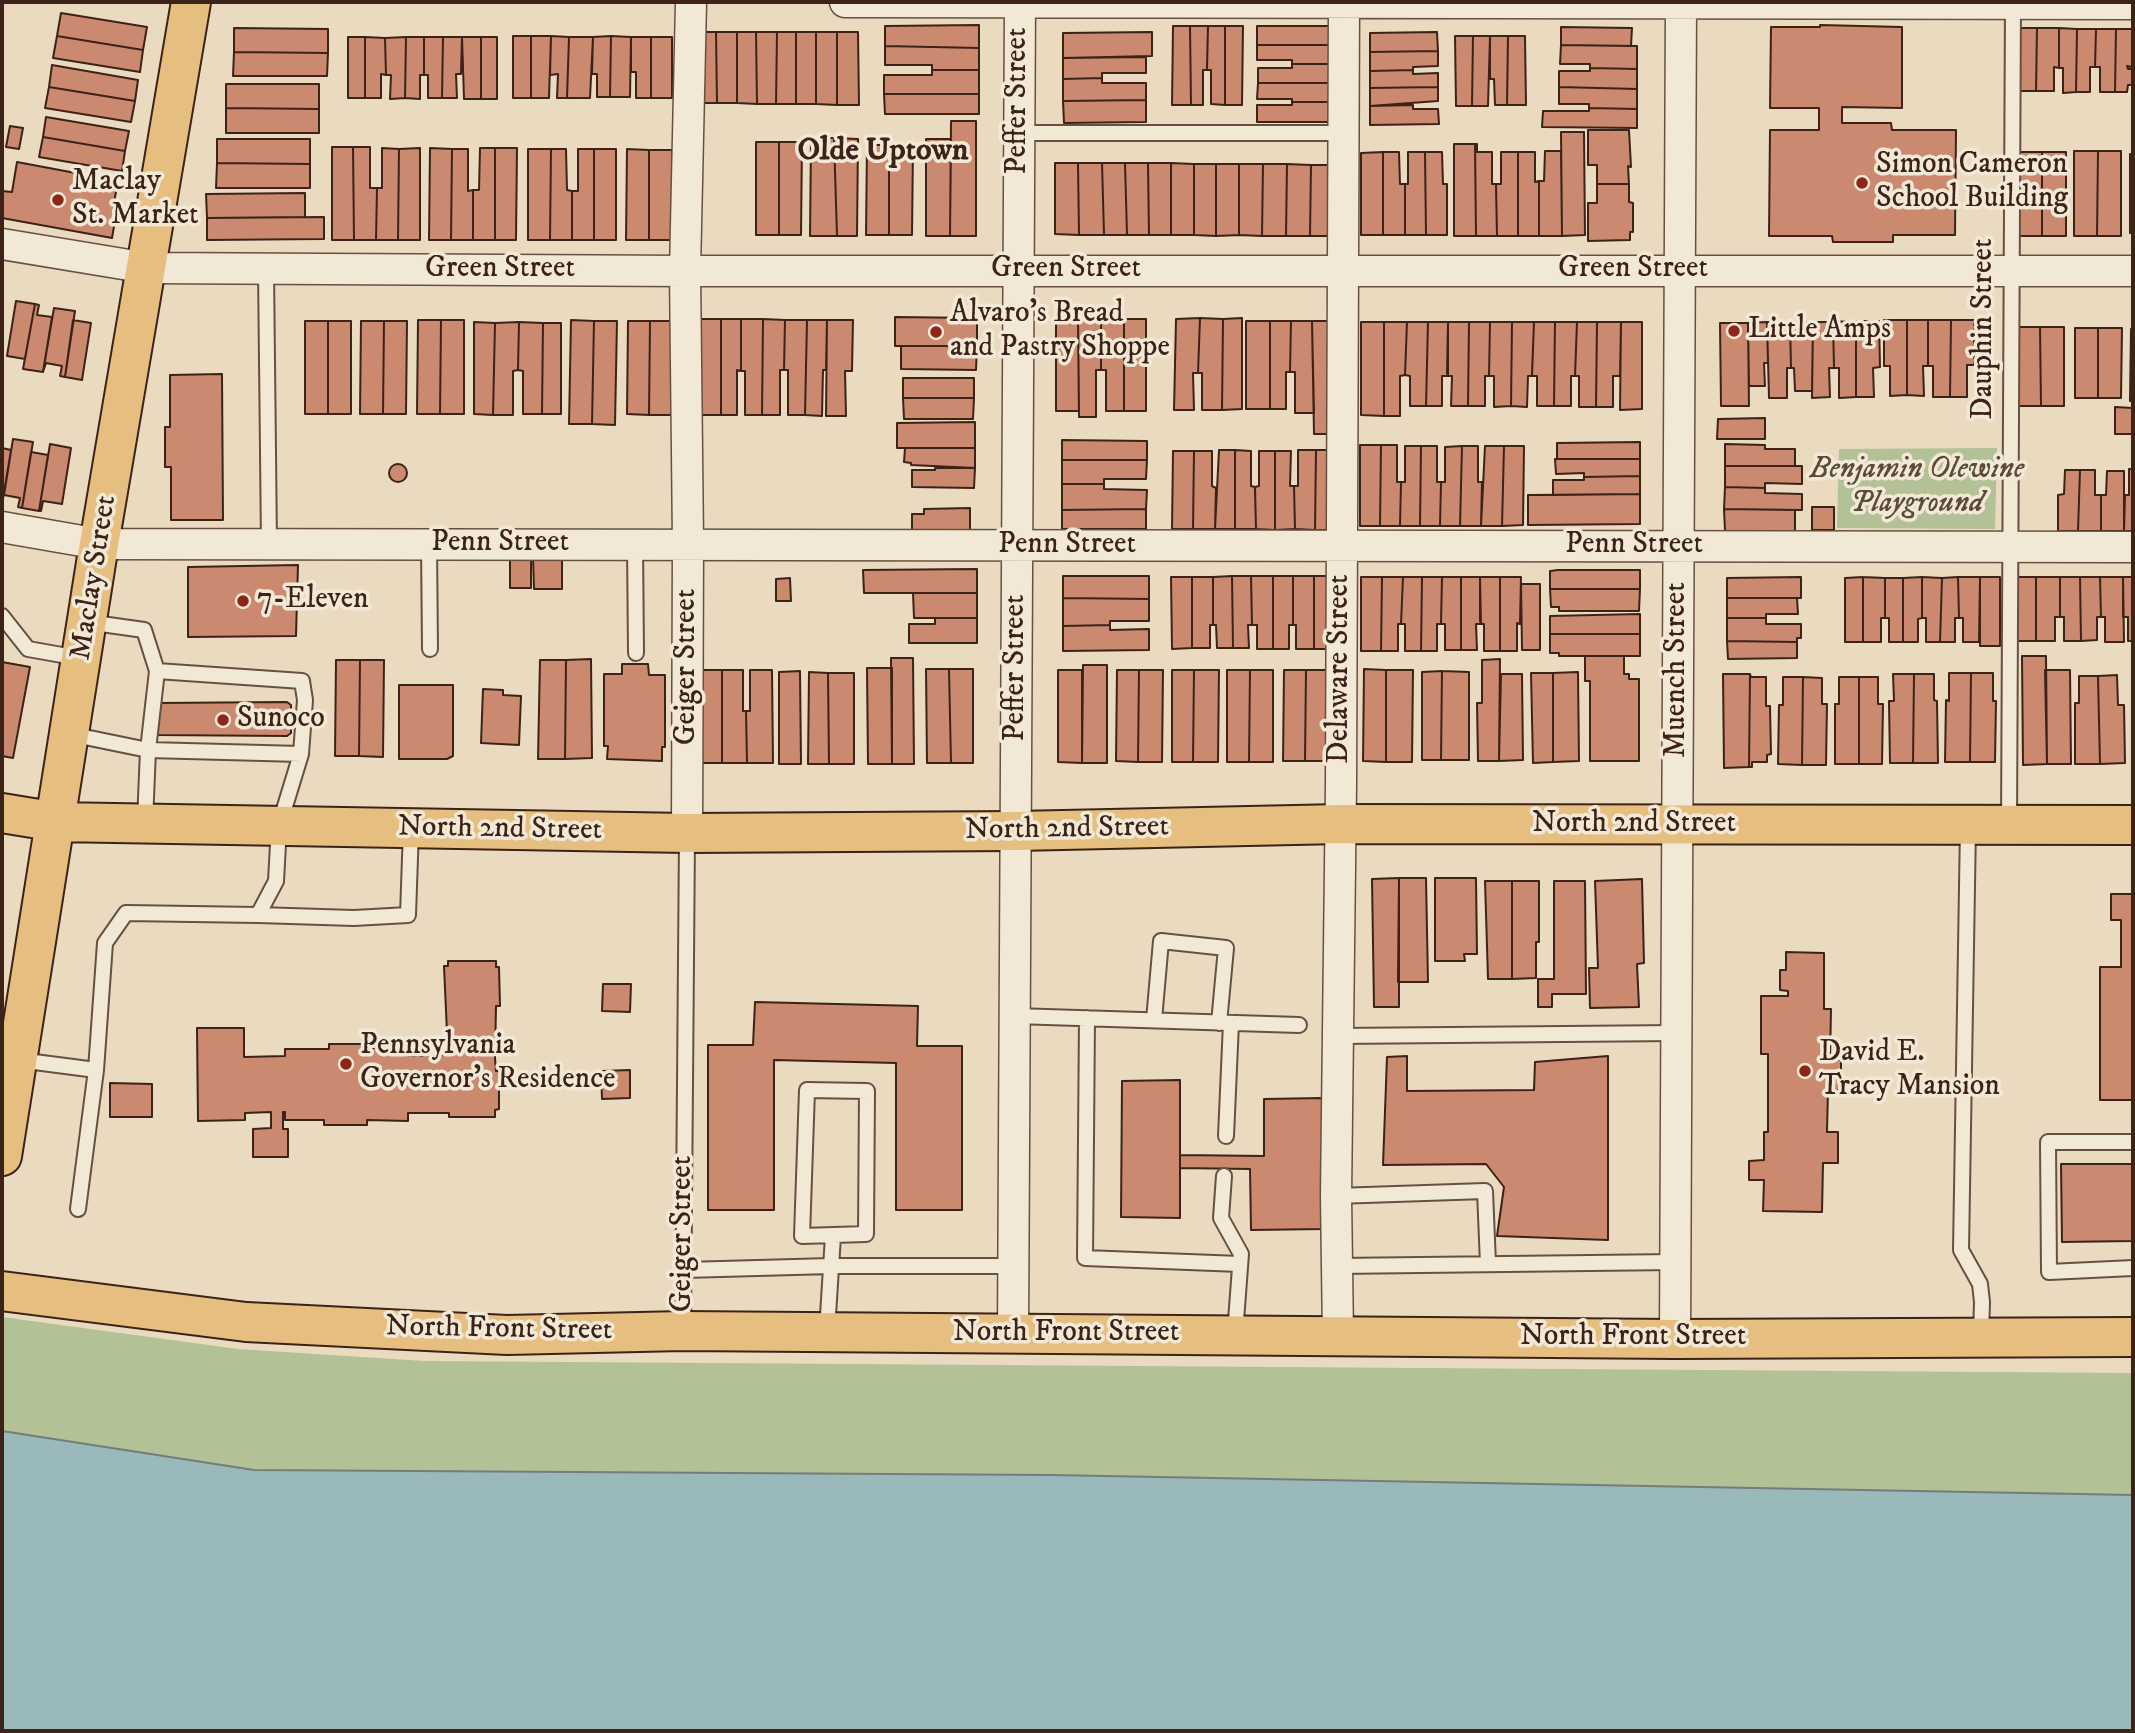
<!DOCTYPE html>
<style>
body{margin:0}
#map{position:relative;width:2135px;height:1733px;overflow:hidden;background:#eadbc0;font-family:"IM FELL DW Pica",serif}
canvas{display:block}
.frame{position:absolute;inset:0;border:4px solid #3c2217;pointer-events:none}
</style>
<div id="map">
<canvas width="2135" height="1733"></canvas>
<div class="frame"></div>
</div>
<script>
const c = document.querySelector('canvas').getContext('2d');
c.lineJoin = 'round';
function fillPath(path, color) { c.fillStyle = color; c.fill(path, 'evenodd'); }
function trace(path, color, width, dash) { c.strokeStyle = color; c.lineWidth = width; c.lineCap = dash ? 'butt' : 'round'; c.setLineDash(dash || []); c.stroke(path); }
function write(font, color, halo, rows, align = 'center') {
  c.font = font + ' "IM FELL DW Pica",serif'; c.lineWidth = 7; c.setLineDash([]); c.textBaseline = 'middle'; c.strokeStyle = halo; c.fillStyle = color; for (const [text, x, y, turn = 0] of rows) {
    c.save(); c.translate(x, y); c.rotate((+turn || 0) * Math.PI / 180); c.textAlign = isNaN(turn) ? turn : align; if (halo) c.strokeText(text, 0, 0); c.fillText(text, 0, 0); c.restore();
  }
}
const green = new Path2D(`
 M1997,448l-2,81 -158,-1 2,-79z
 M2,1317l236,32 186,12 1709,12v122l-1082,-20 -797,-5 -252,-39z`);
const water = new Path2D(`
 M2,1431l252,39 797,5 1082,20v236h-2131z`);
const building = new Path2D(`
 M61,13l86,14 -4,23 -86,-14z
 M979,25v23l-94,-2v-20z
 M1820,25l82,2v81l-60,-1v16h49l1,7h64l-1,105h-62v7h-60l-1,-6h-63l1,-106h49v-22h-49l1,-81h49z
 M1173,26h17l1,79h-19z
 M1190,26h18l-1,44h-4v35h-12z
 M1208,26h17v79l-14,-1v-34h-4v-3z
 M1225,26h18l-1,79h-17z
 M1257,26h79v19h-79z
 M1561,27l71,1 -1,18 -70,-1z
 M234,28l94,1v24l-94,-1z
 M2018,28h19l-1,63h-19z
 M2037,28h22v40l-5,-1v24h-18z
 M2059,28l18,1 -1,63 -13,1v-25h-4z
 M2077,29h19l-1,38h-5v25h-14z
 M2096,29h20l-1,63h-15v-25h-5z
 M2116,29h17v38l-6,-1 1,3h5v16h-5l-1,7h-12z
 M699,32h17l1,71h-19z
 M716,32h21v71h-20z
 M737,32h19l1,72 -20,-1z
 M756,32h21l-1,72h-19z
 M777,32h19v72h-20z
 M796,32h20v72h-20z
 M816,32h21v73l-21,-1z
 M837,32h21l1,73h-22z
 M1152,32v24l-89,2v-25z
 M1437,32l1,19 -68,1v-19z
 M57,36l86,14 -3,22 -87,-14z
 M513,36h18v62h-18z
 M531,36h20l-2,62h-18z
 M551,36l18,1 -2,61h-10l1,-24 -8,1z
 M611,36l20,1 -1,60h-20z
 M611,36l-1,61h-13v-23h-5l1,-37z
 M1455,36h18l-1,70h-16z
 M1473,36h17l-2,70h-16z
 M1490,36h18l-1,69h-12l-1,-26h-4z
 M1508,36h17l1,69h-19z
 M348,37h17v61h-17z
 M365,37l20,1 1,37 -5,-1v24h-16z
 M406,37l-1,61 -15,1 1,-24h-5l-1,-37z
 M406,37h18v38h-4v24l-15,-1z
 M424,37h19l-1,61h-14v-23h-4z
 M443,37h19l-1,37h-5l1,24h-15z
 M462,37h19v62h-17z
 M481,37h16v62h-16z
 M569,37h24l-3,61h-23z
 M631,37h20v61h-15v-26h-5z
 M651,37h21v61h-21z
 M1257,45h79v19h-44v-4h-35z
 M1561,45l76,1v23l-47,-1v-4h-30z
 M885,46l94,2v22h-47v-5h-47z
 M1438,51v15l-25,1v3l-43,1v-19z
 M234,52l94,1 -1,23h-94z
 M1146,57v16h-44v5l-39,1v-21z
 M1292,64h44v19h-78v-15h34z
 M52,65l86,15 -3,21 -86,-14z
 M1590,68l47,1v20l-78,-2v-16h31z
 M932,70h47v24h-95v-19h48z
 M1413,70v4l25,-1v14l-68,1v-17z
 M1102,78v5h44v17l-83,1v-22z
 M1258,83h78v19h-44v-3h-35z
 M226,84h93v25l-93,-1z
 M49,87l86,14 -4,21 -86,-14z
 M1438,87v14l-68,5v-18z
 M1559,87l78,2v20l-48,-1v-4h-30z
 M884,94h95v20h-94z
 M1146,100v22l-82,1 -1,-22z
 M1292,102h44v20h-79v-17h35z
 M1413,105v4h25l1,15 -69,1v-19z
 M226,108l93,1v24h-93z
 M1589,108l48,1v19l-95,-1 1,-16h46z
 M46,117l83,14 -4,20 -82,-14z
 M951,121h25v115h-26z
 M10,126l13,2 -4,21 -13,-2z
 M1588,130h41l2,37 -3,-1 1,18h-32v-19h-9z
 M1561,132h23l1,103 -23,1z
 M43,137l82,14 -3,20 -83,-14z
 M811,138h23l3,98h-27z
 M834,138l24,1 -1,97h-20z
 M217,139h93v25l-93,-1z
 M926,139h25l-1,97h-24z
 M756,142h23v93h-23z
 M779,142h23l-1,93h-22z
 M1454,144h21l1,92h-22z
 M1475,144h2v8h15v32h4v3l1,49h-21z
 M867,145h22v90h-23z
 M889,145l24,1 -1,89h-23z
 M332,147h21l1,93h-22z
 M353,147h17v41h7l-1,52h-22z
 M382,148l17,1 -1,91h-22l1,-52h5z
 M420,148v92h-22l1,-91z
 M430,148l22,1 -1,91h-22z
 M480,148h15v92h-22v-50h6z
 M495,148h22l-1,92h-21z
 M452,149h16v42l5,-1v50h-22z
 M528,149h23l-1,91h-22z
 M551,149h15l1,41 5,1v49h-22z
 M578,149h16v91h-22v-49h6z
 M594,149h22v91h-22z
 M627,149l22,1v90h-23z
 M649,150h23v90h-23z
 M1545,151h16l1,85h-23v-55h5z
 M2074,151h24l-1,85h-23z
 M2098,151h23v85h-24z
 M1383,152v83h-22v-82z
 M1383,152h16l1,32h5v51h-22z
 M1408,152h17l1,83h-21v-51h3z
 M1425,152h17l1,32h4v51h-21z
 M1501,152h17v84h-21l-1,-52h5z
 M1518,152h17v30l4,-1v55h-21z
 M2018,152h24v84h-24z
 M2042,152h24v84h-24z
 M2130,154h3v79h-3z
 M17,162l101,19 -5,27 4,1 -5,29 -110,-20v-27l10,1z
 M217,163l93,1v24h-94z
 M1055,163h23l1,72 -24,-1z
 M1078,163h24l2,72h-25z
 M1102,163h23l2,72h-23z
 M1125,163h23l1,72h-22z
 M1148,163h23v72h-22z
 M1171,163l23,1v71h-23z
 M1194,164h22v72l-22,-1z
 M1216,164h23v71l-23,1z
 M1239,164h24l-1,72 -23,-1z
 M1263,164h24l-1,72h-24z
 M1287,164l24,1 -1,71h-24z
 M1311,165h24l-1,71h-24z
 M1597,184h32v18l4,1v29h-3v8l-42,1v-38h9z
 M305,193v24l-98,1 -1,-24z
 M324,217v22l-117,1v-22z
 M16,301l19,3 -10,55 -18,-3z
 M35,304l4,1 -2,10 15,2 -9,55 -20,-3z
 M54,308l21,3 -10,66 -5,-1 2,-10 -16,-3 -3,9z
 M895,317l82,1v28h-82z
 M1200,318l-2,55h-5l1,37h-20l2,-91z
 M1200,318l23,1 -1,91h-20v-37h-4z
 M1242,318v91l-20,1 1,-91z
 M699,319h22v96h-23z
 M721,319h20v52l-4,-1v45h-16z
 M741,319h22l-1,96h-17v-44h-4z
 M763,319l22,1 -1,50h-4v45h-18z
 M1056,319h22l1,92h-23z
 M1078,319h23v51h-5v47h-17z
 M1101,319h23v92h-18v-41h-5z
 M1124,319h22v92h-22z
 M73,320l18,3 -9,57 -17,-3z
 M418,320h23l-1,94h-23z
 M441,320h23v94h-24z
 M571,320l23,1 -2,103h-23z
 M785,320h22l-2,95h-17v-45h-4z
 M807,320h20l-1,50h-3l-1,46 -17,-1z
 M827,320h26l-1,51h-7l1,45h-20z
 M1884,320h23v75l-17,1v-30h-6z
 M1907,320h21v46h-5l1,30 -17,-1z
 M1928,320h23l-1,77h-17v-31h-5z
 M1951,320h23v45h-7v32h-17z
 M305,321h23v93h-23z
 M328,321h23v93h-23z
 M361,321h23l-1,93h-23z
 M384,321h23l-1,93h-23z
 M594,321h23l-2,104 -23,-1z
 M628,321h22l-1,94 -22,-1z
 M650,321h21v94h-22z
 M1246,321h24v88h-24z
 M1270,321h21l-1,51h-4v37h-16z
 M1291,321h21l2,92h-19v-41h-5z
 M1312,321h23v113h-21z
 M1856,321h23l1,46 -7,1 1,29h-18z
 M1856,321v76l-17,1v-30h-5l-1,-46z
 M474,322l21,1 -2,92 -19,-1z
 M519,322l24,1 -1,91h-19v-43l-5,-1z
 M519,322l-1,48 -5,1v44h-20l2,-92z
 M1361,322h23v94l-23,-1z
 M1384,322h23l-2,53 -5,1v40h-16z
 M1407,322h21l-2,84h-16v-30l-5,-1z
 M1428,322h20v54h-6v30h-16z
 M1448,322h21l-1,84h-17l1,-30h-4l-1,-3z
 M1469,322h21l-1,54h-4v30h-17z
 M1490,322h22l-1,84 -17,1v-31h-5z
 M1512,322h22l-2,54h-4l-1,31 -16,-1z
 M1534,322h21l-1,84h-17v-30h-5v-3z
 M1555,322h22l-2,54h-4v30h-17z
 M1577,322h20l-1,85h-17v-31h-4z
 M1597,322h24l-1,54h-7v31h-17z
 M1621,322h21v87l-22,1z
 M1767,322l1,41h-4l1,23h-16l-1,-63z
 M1767,322h23l1,46h-4v30h-18z
 M1790,322h23l-1,69h-17l-1,-23h-3z
 M1813,322h20l1,46h-5l1,29 -18,1z
 M543,323h18v91h-19z
 M1720,323h28l1,83h-28z
 M2017,327h23l1,79h-24z
 M2040,327h24v79h-23z
 M2075,328h23v70h-23z
 M2098,328h24l-1,70h-23z
 M2131,329h2v72h-3z
 M901,346h76l-1,24 -75,-1z
 M222,374l1,146h-52v-53h-6v-40h5v-52z
 M903,378h71v20h-71z
 M903,398h71l-1,21h-69z
 M2115,407l18,1v26h-18z
 M1765,418v21h-48l1,-20z
 M975,422v26h-78v-25z
 M13,439l20,3 -11,66 -4,-1 2,-9 -16,-3z
 M1062,440l85,1v19h-85z
 M1640,442v17h-83v-16z
 M50,444l21,4 -9,56 -19,-3 -2,10h-2z
 M1725,444l40,1v4h30v17h-70z
 M1360,445h21l-1,81h-20z
 M1381,445h16v37h4l-1,44h-20z
 M1405,446h16l-1,80h-20l1,-44h4z
 M1421,446h16v36h4l-1,44h-20z
 M1462,446h16v36h4l-1,44h-21z
 M1462,446l-2,80h-20l1,-44h4v-35z
 M1485,446h19l-2,80h-21z
 M1504,446h20l-1,79 -21,1z
 M2,448l9,2 -9,55z
 M905,448h70v20l-64,-3v-2l-7,-1z
 M1219,450h16v79h-20z
 M1235,450l16,1v35l4,1 1,42h-21z
 M1298,450h18l-1,80 -20,-1 -1,-43h4z
 M1316,450h20l-1,80h-20z
 M1173,451h21l-1,78h-21z
 M1194,451h18v35l4,2 -1,41h-22z
 M1259,451h16v79l-19,-1 -1,-39v-3l4,-1z
 M1275,451h16l-1,35h4l1,43 -20,1z
 M31,452l17,3 -9,56 -17,-3z
 M1555,459h85v17l-56,1v-4l-28,1z
 M1062,460h85l-1,19h-42v5h-42z
 M389 473a9 9 0 1 1 18 0a9 9 0 1 1-18 0Z
 M1725,466h77v18l-37,-1v5l-40,-1z
 M935,468h40l-1,20 -62,-1v-17h23z
 M2129,469h4v62h-9l1,-36h4z
 M2065,470h15l-2,61h-20v-36l6,-1z
 M2080,470h15v25h6v36h-23z
 M2107,471h17v60h-23v-36h5z
 M1640,476v18l-87,1v-15h31v-3z
 M1062,484h42v5l43,1 -1,19 -84,1z
 M1725,487l40,1v5l37,1v16l-78,-1z
 M1640,494v30l-112,1v-30z
 M1812,507h22v23h-22z
 M970,508v25l-58,-3v-16h12v-5z
 M1146,509v20h-84v-19z
 M1724,509l71,1v21h-70z
 M533,557h29v32h-28z
 M510,559h21v29h-21z
 M298,565l-2,71 -108,1v-70z
 M977,569v24h-113l-1,-23z
 M1558,570h82v19h-90v-18z
 M1063,576h86v23l-86,-1z
 M1232,576l1,72h-16l-1,-23h-3v-48z
 M1232,576h19l1,49h-4l1,23h-16z
 M1251,576h22v73h-16v-24h-5z
 M1273,576h20v49h-4v24h-16z
 M1293,576h21v73h-18v-24h-3z
 M1314,576h21v73h-21z
 M1171,577h21v71l-20,1z
 M1192,577h21v48h-3v23h-18z
 M1361,577h21l-1,74h-20z
 M1382,577h21l-2,47h-3v27h-17z
 M1403,577h19l-1,74h-16v-27h-4z
 M1422,577h20l-1,47h-4v27h-16z
 M1442,577h19v73h-16v-26h-4z
 M1461,577h19l1,47h-5l1,26h-16z
 M1480,577h20v74h-16v-27h-3l-1,-3z
 M1500,577h21l-1,47 -3,-1v28h-17z
 M1801,577v21h-74v-20z
 M1863,577v65h-18v-64z
 M1863,577l22,1v40h-4v24h-18z
 M1922,577l20,1 -2,64h-14v-24h-4z
 M1922,577v41l-4,1v23h-15v-64z
 M1958,577h22l-1,65h-16v-24h-4z
 M1958,577l1,41h-4v24h-15l2,-64z
 M1980,577h20v69h-20z
 M2016,577h20v64h-20z
 M2036,577h24v40h-5v24h-19z
 M2060,577h20l1,64h-17v-24h-4z
 M2080,577h20l1,40h-4v23l-16,1z
 M2100,577h23l1,65h-19v-25h-4z
 M2123,577h10v64h-5v-24h-5z
 M790,578l1,23h-15v-22z
 M1885,578h18v64h-14v-24h-4z
 M1521,584h19v66h-18z
 M1550,589h90l-1,22h-80v-4h-8z
 M913,593h64v25h-63z
 M1063,598l86,1v22h-39v4l-47,1z
 M1727,598h70l1,16h-32v4h-39z
 M1640,614v20h-90v-18z
 M935,618h42v25h-68v-19h26z
 M1727,618h39v6h35v14h-4v4l-70,-1z
 M1110,625v5l39,-1v21l-86,1v-25z
 M1550,634h90v22h-81v-3h-9z
 M1727,641l70,1v16l-69,1z
 M1585,656h39v18h5v5h10v82h-49v-80h-5z
 M2022,656h24l1,108 -24,1z
 M891,658h22l1,106h-22z
 M591,659l1,99 -27,1 1,-99z
 M1500,659l-1,102h-21l-1,-58h5v-43z
 M336,660h24l-1,96h-24z
 M360,660h24l-1,97 -24,-1z
 M540,660h26l-1,99h-27z
 M2,662l28,5 -17,91 -11,-2z
 M622,664h26l1,11h16v72h-3v14l-55,-2 1,-13h-4v-72h18z
 M1083,665h24v98h-25z
 M867,668h25v96h-24z
 M926,669h23l2,94h-24z
 M949,669h24v94h-22z
 M1364,669l22,1v92l-23,-1z
 M700,670h22v93h-21z
 M722,670h21v41h3l1,52h-25z
 M750,670h22l1,93h-26l-1,-52h4z
 M1058,670h24v93l-24,-1z
 M1117,670h22l-1,92 -22,-1z
 M1139,670h24l-1,92h-24z
 M1172,670h22l-1,92h-21z
 M1194,670h25l-1,92h-25z
 M1227,670h23l-1,92h-22z
 M1250,670h23v92h-24z
 M1284,670h22l-1,91h-22z
 M1306,670h26v91h-27z
 M1386,670h27l-1,92h-26z
 M2045,670h25l1,94h-24z
 M800,671l1,93h-22v-92z
 M1442,671l27,1v88h-28z
 M1442,671l-1,89h-19v-88z
 M809,672l19,1 1,91h-21z
 M1578,672l1,89 -26,1v-89z
 M828,673h26v91h-25z
 M1531,673h22v89l-20,1z
 M1949,673h22l-1,89h-25l1,-62 3,1z
 M1971,673h22v28h3l-1,61h-25z
 M1501,674h21l1,86 -24,1z
 M1723,674h27l-1,93 -25,1z
 M1750,674l1,3h15v29h4l1,48 -4,1v7h-15v5h-3z
 M1893,674h21l-1,89h-23l-1,-62h5z
 M1914,674h20v26l3,1 1,62h-25z
 M2117,675l1,30h6l1,58 -25,1 -2,-88z
 M2079,676h19l2,88h-25v-61h4z
 M1783,677h20l-1,88 -24,-1 1,-59h4z
 M1803,677l19,1v26h5l-1,61h-24z
 M1839,677h20v87h-24v-60h4z
 M1859,677h19v27h5l-1,60h-23z
 M399,685h54v71l-6,3h-48z
 M483,689l20,1v5l18,1 -2,49 -38,-2z
 M287,702l4,3v28l-4,3 -132,-1 2,-32z
 M1399,878h27l2,104h-30z
 M1399,878v129h-25l-2,-128z
 M1435,878h41l1,76h-13l1,7h-30z
 M1642,879l2,84 -7,1 2,43 -49,1 -1,-40h9l-3,-87z
 M1485,881h27v98h-24z
 M1512,881h27v61h-3v36l-24,1z
 M1554,881h31l1,113h-34v13h-14v-28h16z
 M2111,894h22v206h-33v-133h21v-47h-10z
 M1786,952l38,1v56h7l-1,51h11v30h-13l-1,42h11v31h-15l-1,49 -59,-1 1,-31h-15v-19l15,-1v-28h4v-78h-7v-58h27v-5l-8,-1v-20h6z
 M448,961h48v6h3l1,39h-4l-1,52 1,13h3v38l-4,1v7h-46v-4h-41v8l-41,-1v5h-43v-5h-39v-8h-2v17h5v28h-35v-28l18,-1v-16l-26,1v7l-47,1 -1,-93h47v29l41,-1v-7h44v-5h40v4l39,1v7l40,-1 -4,-89h4z
 M603,984h28l-1,28 -28,-1z
 M755,1002l163,4 -1,40h45v164h-66v-147l-122,-3v150h-66v-165h45z
 M1407,1056v35l127,-1 1,-28 73,-6v184l-111,-4 7,-49 -18,-23 -103,1 4,-108z
 M630,1070v28l-28,1 -1,-28z
 M1180,1080v138l-59,-1 1,-136z
 M110,1083l42,1v33h-42z
 M1323,1098l1,131 -73,1 -1,-61 -70,-1v-13l84,1v-57z
 M2061,1164h72v77l-71,1z`);
const service = new Path2D(`
 M1019,133h325
 M266,269l3,275
 M429,544l1,105
 M635,544l1,109
 M2,616l26,33 51,9
 M87,622l57,8 13,41 -9,79 -3,72
 M157,671l145,10 3,19 -4,54
 M70,734l78,16 153,4 -22,72 -3,55 -18,34 -132,-2 -21,30 -9,127
 M2009,824l4,-822
 M1968,826l-7,424 19,34 2,18 -1,34
 M258,915l96,3 54,-3 3,-86
 M1015,1016l284,9
 M1087,1018l-2,240 155,6
 M1154,1020l7,-79 65,7 -7,75
 M1337,1036l340,-3
 M19,1060l77,10 -18,139
 M807,1090l60,1 -1,143 -64,2z
 M1226,1136l5,-113
 M2133,1142h-85l1,130 84,-4
 M1224,1176l-3,42 20,36 -6,80
 M1336,1196l149,-5 3,73
 M1336,1266l339,-4
 M684,1270l147,-4h183
 M683,1330l4,-494
 M827,1331l6,-95`);
const minor = new Path2D(`
 M845,2l1288,2
 M2,244l145,24 538,3h1448
 M2,527l97,17 2034,3
 M687,833l1,-290 -3,-272 6,-269
 M1013,1334l7,-1332
 M1338,1337l-2,-141 5,-412 3,-782
 M1675,1339l6,-1337`);
const primary = new Path2D(`
 M2,813l55,9 630,11 329,-2 325,-7 792,1
 M2,1156l97,-612 92,-542
 M2,1291l244,31 261,13 176,-4 992,8 458,-2`);
const markers = [
 [1862,183,7,"#8f2418"],
 [58,200,7,"#8f2418"],
 [1734,331,7,"#8f2418"],
 [936,332,7,"#8f2418"],
 [243,601,7,"#8f2418"],
 [223,720,7,"#8f2418"],
 [346,1064,7,"#8f2418"],
 [1805,1071,7,"#8f2418"]
];
const streetNames = [
 ["Peffer Street",1019,101,-90],
 ["Green Street",500,270],
 ["Green Street",1066,270],
 ["Green Street",1633,270],
 ["Dauphin Street",1985,329,-90],
 ["Penn Street",500,544],
 ["Penn Street",1067,546],
 ["Penn Street",1634,546],
 ["Maclay Street",95,578,-81],
 ["Geiger Street",688,667,-90],
 ["Peffer Street",1017,668,-90],
 ["Delaware Street",1341,669,-90],
 ["Muench Street",1678,670,-90],
 ["North 2nd Street",1634,825],
 ["North 2nd Street",500,830,1],
 ["North 2nd Street",1067,830,-1],
 ["Geiger Street",684,1234,-90],
 ["North Front Street",499,1330,1],
 ["North Front Street",1066,1334],
 ["North Front Street",1633,1338]
];
const poiNames = [
 ["Simon Cameron",1876,166],
 ["School Building",1876,200],
 ["Maclay",72,183],
 ["St. Market",72,217],
 ["Alvaro's Bread",950,315],
 ["and Pastry Shoppe",950,349],
 ["Little Amps",1748,331],
 ["7-Eleven",257,601],
 ["Sunoco",237,720],
 ["Pennsylvania",360,1047],
 ["Governor's Residence",360,1081],
 ["David E.",1819,1054],
 ["Tracy Mansion",1819,1088]
];
const parkNames = [
 ["Benjamin Olewine",1917,471],
 ["Playground",1917,505]
];
const neighbourhoodNames = [
 ["Olde Uptown",883,152]
];
fillPath(green, '#b2c196');
fillPath(water, '#9ab9bb');
trace(water, '#747d79', 2);
fillPath(building, '#cb8970');
trace(building, '#3c2217', 2);
trace(service, '#685041', 18);
trace(minor, '#685041', 33);
trace(primary, '#3c2217', 42);
trace(service, '#f1e8d6', 14);
trace(minor, '#f1e8d6', 30);
trace(primary, '#e5be80', 38);
for (const [x, y, r, color] of markers) { const dot = new Path2D(); dot.arc(x, y, r, 0, 2 * Math.PI); c.fillStyle = color; c.fill(dot); trace(dot, '#f1e8d6', 2.5); }
write('30px', '#3c2217', '#f1e8d6', streetNames);
write('30px', '#3c2217', '#f1e8d6', poiNames, 'left');
write('italic 30px', '#5a4a37', '#f1e8d6', parkNames);
write('bold 32px', '#3c2217', '#f1e8d6', neighbourhoodNames);
</script>
